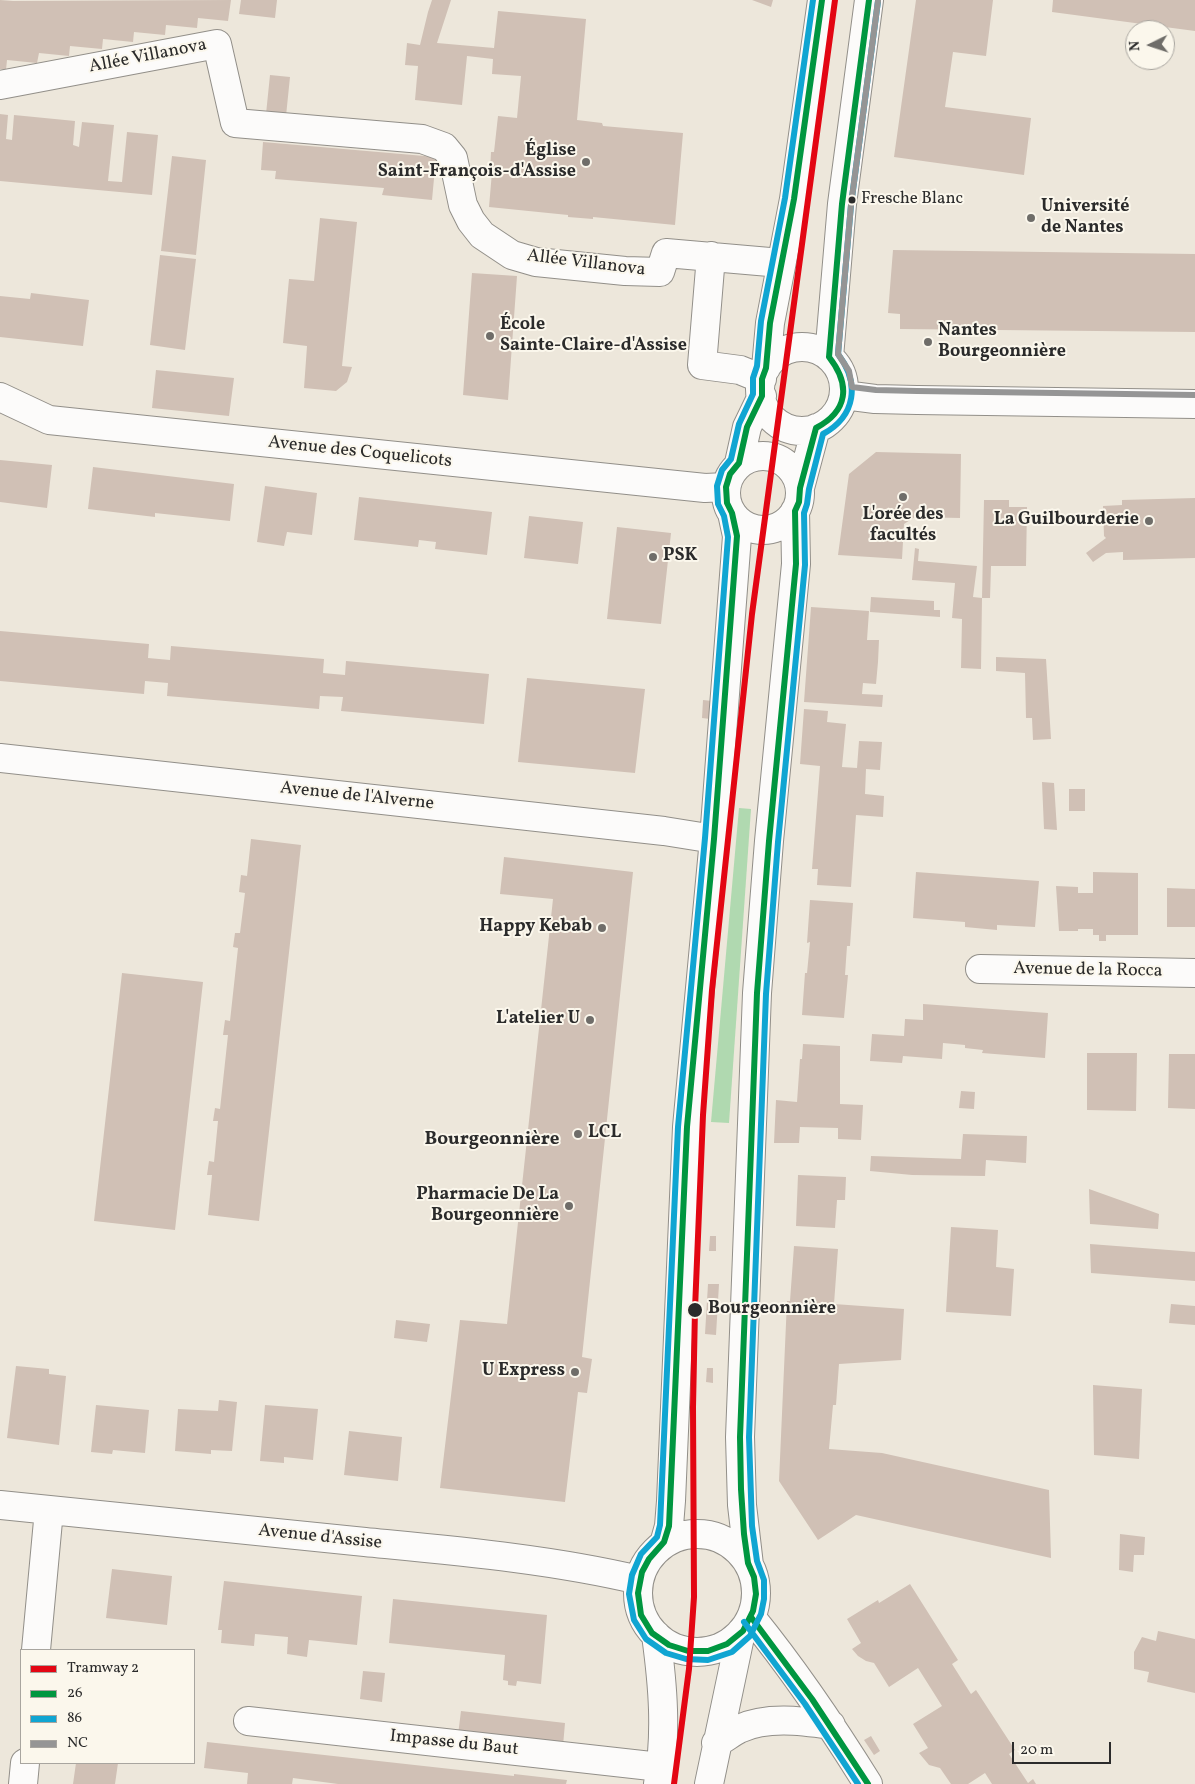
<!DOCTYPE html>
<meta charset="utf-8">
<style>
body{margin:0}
#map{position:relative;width:1195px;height:1784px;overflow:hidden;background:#ede7db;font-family:Vollkorn,serif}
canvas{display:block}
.legend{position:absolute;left:20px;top:1649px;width:175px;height:115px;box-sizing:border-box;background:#fbf7ec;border:1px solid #a8a59f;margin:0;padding:6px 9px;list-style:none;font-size:15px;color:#2b2b2b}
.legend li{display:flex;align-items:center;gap:10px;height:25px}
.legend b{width:25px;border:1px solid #a8a59f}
.north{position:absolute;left:1125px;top:20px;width:50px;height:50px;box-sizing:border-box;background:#fbf7ec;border:1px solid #a8a59f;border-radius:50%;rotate:266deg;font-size:14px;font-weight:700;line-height:20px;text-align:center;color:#2b2b2b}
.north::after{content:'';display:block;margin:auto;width:18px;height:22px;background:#6f6d69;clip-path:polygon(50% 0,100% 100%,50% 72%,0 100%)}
.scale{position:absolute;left:1012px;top:1742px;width:99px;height:22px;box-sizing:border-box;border:2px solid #2b2b2b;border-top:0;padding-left:6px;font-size:15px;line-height:18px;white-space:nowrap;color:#2b2b2b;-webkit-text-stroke:4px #fbf7ec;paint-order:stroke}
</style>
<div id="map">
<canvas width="1195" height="1784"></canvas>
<ul class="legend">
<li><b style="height:6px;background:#e30613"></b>Tramway 2</li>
<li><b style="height:6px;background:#009640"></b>26</li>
<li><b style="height:6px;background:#10a5d2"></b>86</li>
<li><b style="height:6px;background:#959595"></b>NC</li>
</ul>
<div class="north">N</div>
<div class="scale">20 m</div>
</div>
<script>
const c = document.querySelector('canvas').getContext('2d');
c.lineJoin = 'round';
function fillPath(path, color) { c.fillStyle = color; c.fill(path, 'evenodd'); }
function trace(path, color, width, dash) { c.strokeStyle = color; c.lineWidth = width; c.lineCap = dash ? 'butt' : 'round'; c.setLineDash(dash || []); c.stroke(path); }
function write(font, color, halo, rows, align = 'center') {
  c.font = font + ' Vollkorn,serif'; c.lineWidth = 4; c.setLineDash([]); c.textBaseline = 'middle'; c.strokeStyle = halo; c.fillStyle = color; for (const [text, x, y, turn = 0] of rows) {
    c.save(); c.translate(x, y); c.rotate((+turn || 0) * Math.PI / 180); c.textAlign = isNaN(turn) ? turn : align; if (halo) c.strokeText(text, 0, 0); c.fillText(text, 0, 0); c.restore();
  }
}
const green = new Path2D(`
 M739,808l12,1 -22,314 -18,-1z`);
const building = new Path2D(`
 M0,0l13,1 218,-1 -3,21 -30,-3 -1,10 -31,-3 -1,10 -31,-3 -1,10 -30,-3 -1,10 -32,-3 -1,10 -30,-3 -2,10 -30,-3 -1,10 -6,-1z
 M241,0h36l-2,18 -36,-4z
 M432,0h19l-14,43 57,5 4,-37 88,8 -9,101 25,3 1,3 80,7 -8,92 -82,-8v2l-25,-2v-2l-79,-8 3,-35h-2l1,-20h3l4,-36 19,2 4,-42 -29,-2 1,-15 -26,-3 -5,49 -47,-5 3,-34 -13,-1 2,-22 13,2 8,-33z
 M752,0h21l-2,7z
 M916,0h77l-7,56 -33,-4 -8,55 86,11 -7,57 -130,-18z
 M1053,0h142v31l-143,-19z
 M270,75l20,2 -4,39 -20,-2z
 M0,114l8,1 -2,24 6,1 2,-25 61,6 -2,24 6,2 3,-25 32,3 -6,56 14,1 5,-50 31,3 -6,60 -152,-14z
 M263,142l173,15 -4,43 -50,-5 2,-7 -109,-9 1,-8 -15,-1z
 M172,156l34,4 -10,95 -35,-4z
 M320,218l37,4 -15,144 10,1 -5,15 -11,9 -32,-3 3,-42 -24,-3 6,-64 25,2z
 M893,250l302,4v78l-295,-3v-15l-12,-1z
 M160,255l36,4 -11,91 -35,-5z
 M472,273l45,3 -9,124 -45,-5z
 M31,293l58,7 -6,46 -83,-9v-41l30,3z
 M156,370l78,8 -5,38 -77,-8z
 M876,452l85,2 -1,64 -45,-1 -11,7 -2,35 -64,-4 11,-81z
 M0,460l52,5 -5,43 -47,-6z
 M93,467l141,17 -4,37 -75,-8v4l-67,-8z
 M265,486l52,7 -5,42 -25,-3 -3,14 -27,-4z
 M359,497l133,15 -5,43 -52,-6 1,-7 -17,-2 -1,7 -64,-7z
 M1195,498v60l-72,2v-8l-17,1 -13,9 -7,-9 20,-15 -2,-2 -1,-30 19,-1v-5z
 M984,500h25v7h18l-1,59h-35l-1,32h-8z
 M529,516l54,6 -5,42 -54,-6z
 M617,527l54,6 -10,91 -54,-5z
 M915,548l4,1 -1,12 59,5 -4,31 9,1 -1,71 -20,-1 1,-49 -10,-1 3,-35 -43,-3z
 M871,597l63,4v9h6v7l-70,-5z
 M811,607l58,4 -2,29h12l-1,22 -2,22 -13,-1 -1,11 21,1 -1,12 -78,-5z
 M0,631l149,13 -1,14 22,2 1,-14 153,13 -1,14 22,2 1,-14 143,13 -5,50 -143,-13 2,-14 -23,-1 -1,13 -152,-13 1,-13 -23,-2 -1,13 -144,-13z
 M996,657l50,2 5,80 -18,1 -1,-22h-6l-1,-45 -29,-2z
 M527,678l118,11 -10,84 -117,-11z
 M703,700l9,1 -2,18 -8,-1z
 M804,709l24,2 -1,11 19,2 -4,43 15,1 2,-27 23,1 -2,28 -14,-1 -1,25 19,2 -1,21 -27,-2 -5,72 -34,-2 1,-16h-6l8,-103 -20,-2z
 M1042,782l12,1 3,47 -13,-1z
 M1069,789h16v22h-16z
 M251,839l50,6 -42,376 -51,-6 4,-40h-5l2,-14 5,1 4,-41h-5l2,-13 5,1 8,-74h-5l2,-15 5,1 8,-73 -5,-1 2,-14h5l5,-40 -6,-1 2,-17 6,1z
 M504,857l129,15 -51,485 10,2 -5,34 -9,-1 -13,110 -125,-14 20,-168 47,4 46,-425 -53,-5z
 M916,872l123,9 -4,46 -38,-2v5l-32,-3v-5l-52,-4z
 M1093,872l45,1v62h-32v6h-7v-6h-6v-6h-15v2h-19l-3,-45 22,1v6h15z
 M1167,888l28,1v38h-28z
 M810,900l43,3 -3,43h-3l-1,14 -1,15h3l-4,43 -42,-3 3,-42h2l3,-31 -3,1z
 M122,973l81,9 -28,248 -81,-9z
 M923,1004l125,9 -3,45 -63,-5 1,-3 -18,-2v-3l-22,-2 -1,16 -39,-3 -1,7 -32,-2 2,-27 32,2 1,-17 18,1z
 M803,1044l37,2v58l23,1 -2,35 -23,-1v-11l-38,-1 -1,16h-25l2,-43 21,2 3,-43h2z
 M1087,1053h50l-1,58 -49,-1z
 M1169,1054h26v55l-27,-1z
 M961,1091l14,1 -1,17 -15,-1z
 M963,1134l64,2 -1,27 -40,-3 -1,16 -73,-1 -42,-4 1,-15 90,3z
 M798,1175l48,2 -1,23h-8l-2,28 -39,-2z
 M1089,1189l70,25 -1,15 -68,-5z
 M951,1227l47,3 -2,37 18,2 -3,47 -65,-4z
 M710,1236h6v15h-7z
 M1090,1244l105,8v29l-104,-8z
 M794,1246l44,3 -4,55 70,5 -3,51 -62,4 -3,41h-3l-4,44 53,4 167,37 2,68 -195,-43 -38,25 -39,-59 8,-180h3z
 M708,1284h11l-3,51 -11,-1z
 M1171,1304l24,2v19l-26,-2z
 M396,1320l34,4 -3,18 -33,-4z
 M16,1366l33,3v5l17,2 -7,69 -52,-7z
 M707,1368h6v15l-7,-1z
 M1093,1385l49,4 -3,70 -45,-4z
 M219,1400l18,2 -5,49 -21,-1v4l-36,-3 3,-42 40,2z
 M96,1405l53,5 -4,43 -32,-3 -1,4 -21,-2z
 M265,1405l53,4 -5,51 -29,-3v6l-24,-2z
 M349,1431l53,6 -4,44 -54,-6z
 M1120,1534l25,3 -1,18h-10l-1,17 -14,-2z
 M112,1569l60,7 -5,49 -61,-7z
 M224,1581l138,15 -5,49 -48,-5 -2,17 -20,-3 1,-17 -33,-3 -1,12 -33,-3 1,-13h-4z
 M910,1584l48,76 -6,4 19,30 5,-4 39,60 -6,4 19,29 5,-4 3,5h-44l-7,-11 -17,11h-17l-11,-16 -11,-3 -10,-12 9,-5 -15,-24 29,-18 -24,-38 -29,19 -15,-24 -8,-2 -8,-5 -6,-7 9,-6 -14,-24 31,-19 1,3z
 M393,1599l154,16 -6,69 -24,-3 -1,5 -8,-1v-4l-5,-1 2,-25 -116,-12z
 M1158,1631l37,8v54l-48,-11 2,-10 -15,-3v-17l8,-15 14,4z
 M363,1671l22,2 -3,29 -22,-3z
 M461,1711l104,12 -2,23 -105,-11z
 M871,1736l9,15 -6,4 -10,-15z
 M207,1742l298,33 9,1v-2l53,6 -1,4h-228l-45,-6 -1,6h-45l1,-11 -44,-5z
 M76,1763h42l-3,21h-42z`);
const minor = new Path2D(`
 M0,85l217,-41 18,79 187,16 22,8 9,11 10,47 8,16 11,14 30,20 24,7 89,9 35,1 6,-19 115,10
 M711,256l-9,109 38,5 22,9
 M760 389a42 42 0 1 1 84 0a42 42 0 1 1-84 0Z
 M829,357l13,-153 27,-204
 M766,368l4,-45 24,-124 28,-199
 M844,395l31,4 42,1 278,4
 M0,397l49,23 656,68 21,-1
 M726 493a37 37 0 1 1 74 0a37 37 0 1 1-74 0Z
 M739,463l8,-36 15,-31
 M800,488l16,-60
 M0,758l664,73 50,8
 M980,969l215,4
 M0,1505c122,13 244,25 365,37 92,9 185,17 274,38
 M638 1593a59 59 0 1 1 118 0a59 59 0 1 1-118 0Z
 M664,1544l5,-18 2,-25 16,-374 27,-288 23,-303 -5,-23
 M749,1565l-7,-60 -2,-68 17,-444 12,-152 27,-277 -1,-53
 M751,1617c43,53 81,109 117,167
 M656,1635c7,51 11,99 2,149
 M36,1650l13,-140
 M248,1721l412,46
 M716,1743c8,-4 15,-10 23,-14 28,-13 63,-8 92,-4
 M23,1784l2,-21
 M709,1784l32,-152`);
const bus1 = new Path2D(`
 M822,0l-28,199 -24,124 -4,45 -4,11v17l-15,31 -8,36 -9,11 -4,13 1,16 5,10 5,23 -23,303 -27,288 -18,399 -5,16 -15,17 -7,13 -4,21 3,22 11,18 17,12 19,6h20l19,-7 16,-13 10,-20 3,-17 -2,-17 -6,-14 -4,-29 -3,-45 -1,-52 17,-444 12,-152 27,-277 -1,-53 4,-9 1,-14 16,-60c32,-17 35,-43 13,-71l13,-153 27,-204
 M751,1617l61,82 56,85`);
const bus2 = new Path2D(`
 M813,0l-28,198 -24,123 -4,45 -4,12v16l-14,30 -8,35 -9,11 -5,16 1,18 6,12 4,21 -23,301 -27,289 -18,398 -3,12 -16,17 -9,21 -3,19 5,26 12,19 20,14 20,6 22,1 24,-8 18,-16 11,-22 3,-15v-19l-7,-19 -5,-35 -3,-89 17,-443 12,-152 27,-277 -1,-52 3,-9 2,-15 14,-55c33,-18 37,-51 15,-80l13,-149 27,-204
 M744,1622l61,82 53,80`);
const bus3 = new Path2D(`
 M878,1l-27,204 -13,149 11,17 3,16 24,3 41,1 278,4`);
const tram1 = new Path2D(`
 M674,1784l15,-115 5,-72 -1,-190 2,-98 8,-194 9,-125 40,-376 83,-614`);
const markers = [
 [586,162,5,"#6f6d69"],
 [852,200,4.5,"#2b2b2b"],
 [1031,218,5,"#6f6d69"],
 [490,336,5,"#6f6d69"],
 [928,342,5,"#6f6d69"],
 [903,497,5,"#6f6d69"],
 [1149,521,5,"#6f6d69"],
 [653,557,5,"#6f6d69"],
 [602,928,5,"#6f6d69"],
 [590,1020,5,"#6f6d69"],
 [578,1134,5,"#6f6d69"],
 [569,1206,5,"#6f6d69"],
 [695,1310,8,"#2b2b2b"],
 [575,1372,5,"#6f6d69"]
];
const busNames = [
 ["Fresche Blanc",861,200]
];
const streetNames = [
 ["Allée Villanova",148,57,-11],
 ["Allée Villanova",586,264,7],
 ["Avenue des Coquelicots",360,453,6],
 ["Avenue de l'Alverne",357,797,6],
 ["Avenue de la Rocca",1088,971,1],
 ["Avenue d'Assise",320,1538,6],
 ["Impasse du Baut",454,1744,6]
];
const poiNames = [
 ["Église",576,152],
 ["Saint-François-d'Assise",576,173],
 ["Université",1041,208,"left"],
 ["de Nantes",1041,229,"left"],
 ["École",500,326,"left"],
 ["Sainte-Claire-d'Assise",500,347,"left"],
 ["Nantes",938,332,"left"],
 ["Bourgeonnière",938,353,"left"],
 ["L'orée des",903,516,"center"],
 ["facultés",903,537,"center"],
 ["La Guilbourderie",1139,521],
 ["PSK",663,557,"left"],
 ["Happy Kebab",592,928],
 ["L'atelier U",580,1020],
 ["LCL",588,1134,"left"],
 ["Pharmacie De La",559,1196],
 ["Bourgeonnière",559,1217],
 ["U Express",565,1372]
];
const stopNames = [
 ["Bourgeonnière",708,1310]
];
const neighbourhoodNames = [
 ["Bourgeonnière",492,1141]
];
fillPath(green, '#b0d9b0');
fillPath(building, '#d0c0b5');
trace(minor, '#928f89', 30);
trace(minor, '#fcfbfa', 28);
trace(bus1, '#009640', 6);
trace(bus2, '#10a5d2', 6);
trace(bus3, '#959595', 6);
trace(tram1, '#e30613', 6);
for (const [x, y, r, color] of markers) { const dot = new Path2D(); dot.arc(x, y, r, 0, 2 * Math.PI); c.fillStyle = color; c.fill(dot); trace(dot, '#fbf7ec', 2); }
write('17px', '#2b2b2b', '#fbf7ec', busNames, 'left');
write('18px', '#2b2b2b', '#fbf7ec', streetNames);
write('bold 18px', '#2b2b2b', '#fbf7ec', poiNames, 'right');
write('bold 18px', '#2b2b2b', '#fbf7ec', stopNames, 'left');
write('bold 19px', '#2b2b2b', '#fbf7ec', neighbourhoodNames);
</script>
